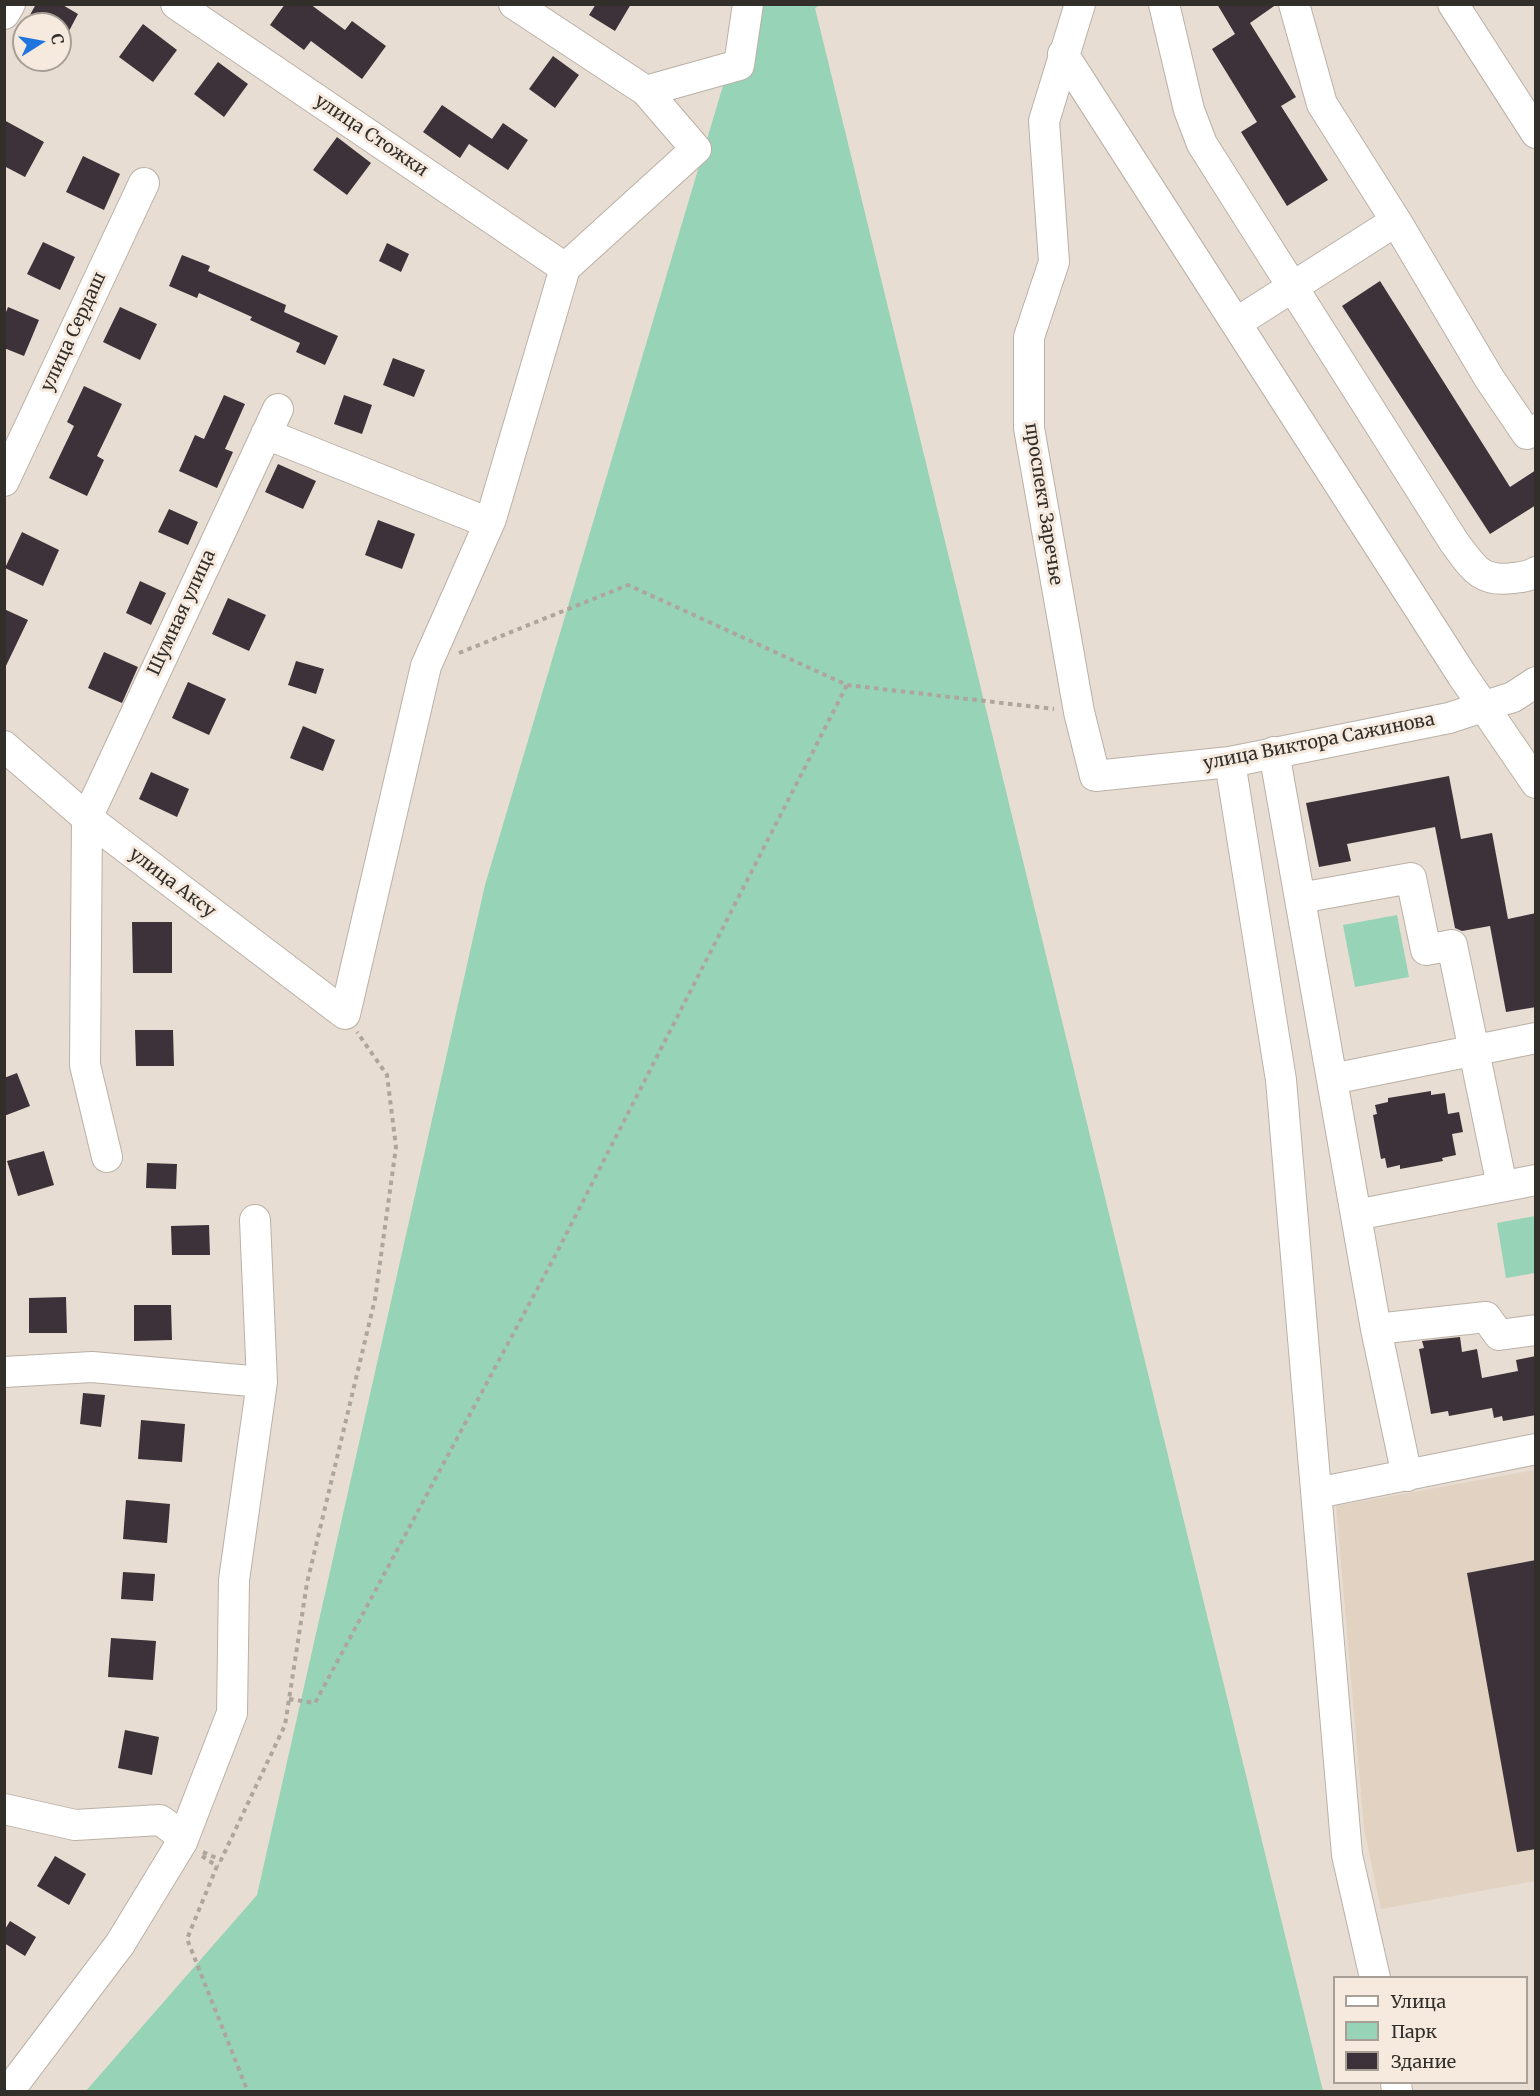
<!DOCTYPE html>
<meta charset="utf-8">
<style>
body{margin:0}
#map{position:relative;width:1540px;height:2096px;overflow:hidden;background:#e8ddd2;font-family:Merriweather,serif}
canvas{display:block}
.frame{position:absolute;inset:0;border:6px solid #322e2a;pointer-events:none}
.legend{position:absolute;left:1333px;top:1976px;width:195px;height:108px;box-sizing:border-box;background:#f6eadf;border:2px solid #a89f97;margin:0;padding:8px 10px;list-style:none;font-size:18px;color:#322e2a}
.legend li{display:flex;align-items:center;gap:12px;height:30px}
.legend b{width:30px;border:2px solid #a89f97}
.north{position:absolute;left:12px;top:12px;width:60px;height:60px;box-sizing:border-box;background:#f6eadf;border:2px solid #a89f97;border-radius:50%;rotate:79deg;font-size:16px;font-weight:700;line-height:24px;text-align:center;color:#322e2a}
.north::after{content:'';display:block;margin:auto;width:21px;height:27px;background:#1f74de;clip-path:polygon(50% 0,100% 100%,50% 72%,0 100%)}
</style>
<div id="map">
<canvas width="1540" height="2096"></canvas>
<div class="frame"></div>
<ul class="legend">
<li><b style="height:8px;background:#fff"></b>Улица</li>
<li><b style="height:16px;background:#96d3b7"></b>Парк</li>
<li><b style="height:16px;background:#3d3239"></b>Здание</li>
</ul>
<div class="north">С</div>
</div>
<script>
const c = document.querySelector('canvas').getContext('2d');
c.lineJoin = 'round';
function fillPath(path, color) { c.fillStyle = color; c.fill(path, 'evenodd'); }
function trace(path, color, width, dash) { c.strokeStyle = color; c.lineWidth = width; c.lineCap = dash ? 'butt' : 'round'; c.setLineDash(dash || []); c.stroke(path); }
function write(font, color, halo, rows, align = 'center') {
  c.font = font + ' Merriweather,serif'; c.lineWidth = 6; c.setLineDash([]); c.textBaseline = 'middle'; c.strokeStyle = halo; c.fillStyle = color; for (const [text, x, y, turn = 0] of rows) {
    c.save(); c.translate(x, y); c.rotate((+turn || 0) * Math.PI / 180); c.textAlign = isNaN(turn) ? turn : align; if (halo) c.strokeText(text, 0, 0); c.fillText(text, 0, 0); c.restore();
  }
}
const built = new Path2D(`
 M1535,1470v411l-154,28 -17,-80 -28,-323z`);
const green = new Path2D(`
 M747,5h73l-5,3 508,2083 -1238,1 172,-197 228,-1010z
 M1397,915l12,62 -54,10 -12,-62z
 M1535,1216v57l-29,5 -9,-55z`);
const building = new Path2D(`
 M36,4h25l17,10 -18,34v-24h-35z
 M285,4h25l35,26 7,-9 34,25 -24,33 -51,-38 -7,9 -34,-25z
 M596,4h35l-16,27 -26,-16z
 M1217,4h60l-27,19 46,74 -15,9 47,74 -41,26 -46,-74 16,-10 -45,-73 23,-15z
 M143,24l34,26 -24,32 -34,-25z
 M553,56l26,19 -24,33 -26,-19z
 M218,62l30,22 -24,33 -30,-23z
 M442,105l50,34 11,-16 25,17 -20,30 -39,-26 -9,14 -37,-26z
 M4,120l40,22 -19,35 -21,-11z
 M337,137l34,26 -24,32 -34,-25z
 M83,156l37,18 -16,36 -38,-18z
 M43,242l32,15 -15,33 -33,-16z
 M387,243l22,11 -8,18 -22,-11z
 M182,255l28,11 -2,5 78,34 -2,7 54,24 -13,29 -29,-13 4,-9 -50,-23 2,-3 -53,-24 -2,5 -28,-12z
 M1380,281l130,206 26,-17v35l-46,29 -148,-228z
 M8,307l31,13 -15,36 -20,-8v-31z
 M120,307l37,17 -17,36 -37,-18z
 M393,358l32,12 -11,27 -31,-12z
 M84,386l38,18 -25,52 7,4 -17,36 -38,-18 25,-52 -7,-4z
 M224,395l21,9 -20,45 8,3 -16,36 -38,-17 16,-36 9,4z
 M344,395l28,10 -10,29 -28,-10z
 M278,464l38,17 -13,28 -38,-17z
 M169,509l29,13 -10,23 -30,-13z
 M378,520l37,14 -13,35 -37,-14z
 M22,532l37,18 -16,36 -38,-18z
 M140,581l26,12 -15,32 -25,-12z
 M228,598l38,17 -17,36 -37,-17z
 M4,609l24,11 -24,50z
 M104,652l34,15 -16,36 -34,-15z
 M296,661l28,8 -8,25 -28,-9z
 M188,682l38,17 -17,36 -37,-17z
 M303,726l32,14 -12,31 -33,-13z
 M151,772l38,17 -12,28 -38,-18z
 M1449,776l12,63 31,-6 16,86 28,-6v94l-30,5 -16,-86 -28,5 -7,-3 -20,-101 -88,17 4,17 -32,6 -13,-64z
 M132,922h40v51h-39z
 M135,1030h38l1,36h-38z
 M17,1073l13,33 -26,10v-38z
 M1431,1091v4l14,-2 3,21 11,-2 4,20 -11,2 4,21 -14,3 1,3 -43,8v-4l-13,3 -2,-10 -4,1 -8,-44 4,-1 -2,-9 13,-3v-4z
 M44,1151l10,34 -36,11 -11,-35z
 M147,1163l30,1 -1,25 -30,-1z
 M209,1225l1,30h-38l-1,-29z
 M66,1297l1,36h-38v-35z
 M134,1305h37l1,35 -38,1z
 M1460,1337l2,15 15,-3 5,29 36,-7 -2,-11 20,-4v59l-33,6 -1,-5 -8,2 -2,-10 -43,8 -1,-5 -17,3 -12,-65 5,-1 -2,-7z
 M83,1393l22,2 -4,32 -21,-3z
 M141,1420l44,4 -3,38 -44,-3z
 M126,1500l44,4 -3,39 -44,-4z
 M1536,1560v289l-19,3 -50,-279z
 M123,1572l32,2 -2,27 -32,-2z
 M111,1638l45,3 -3,39 -45,-3z
 M125,1730l34,7 -7,38 -34,-7z
 M55,1856l31,18 -17,31 -32,-19z
 M10,1921l26,16 -11,19 -21,-13v-12z`);
const path = new Path2D(`
 M459,653l169,-68 219,100 207,24
 M289,1699l26,4 241,-449 291,-569
 M203,1852l18,8 64,-135 22,-142 68,-284 21,-152 -9,-72 -30,-43
 M202,1856l15,10 -30,73 61,153`);
const minor = new Path2D(`
 M176,4l389,264
 M1080,4l-36,117 10,141 -25,75v91l50,284 16,64 135,-14 219,-44 64,-21 23,-15
 M1164,4l25,106 13,34 252,398c18,24 26,41 59,36 8,-1 15,-1 23,-6
 M1294,4l28,100 74,117 93,157 38,56 9,-5
 M1453,4l83,129
 M4,14l6,-10
 M1063,54l399,621 74,108
 M646,91l93,-26 9,-61
 M1236,323l160,-102
 M266,434l223,89
 M4,481l140,-298
 M4,746l83,72 258,196 81,-348 65,-147 74,-251 131,-119 -50,-58 -132,-87
 M1274,752l102,577 31,147
 M1230,762l51,318 66,775 28,123
 M1300,898l111,-20 15,72 26,-5 50,241
 M1332,1079l204,-41
 M107,1157l-22,-92 2,-247 191,-409
 M1356,1215l180,-35
 M1376,1329l110,-12 13,18 37,-5
 M4,1372l88,-5 170,15
 M1317,1493l219,-44
 M4,1809l71,16 85,-5 14,10 8,12
 M1396,2082l1,10
 M8,2092l112,-148 62,-102 50,-129 2,-133 28,-198 -7,-162`);
const streetNames = [
 ["улица Стожки",371,136,34],
 ["улица Сердаш",74,332,-65],
 ["проспект Заречье",1043,504,81],
 ["Шумная улица",182,613,-65],
 ["улица Виктора Сажинова",1319,742,-11],
 ["улица Аксу",172,883,37]
];
fillPath(built, '#e2d2c1');
fillPath(green, '#96d3b7');
fillPath(building, '#3d3239');
trace(minor, '#bbb0a6', 32);
trace(path, '#aea59c', 4, [4.5, 4.5]);
trace(minor, '#fff', 30);
write('18px', '#322e2a', '#f6eadf', streetNames);
</script>
